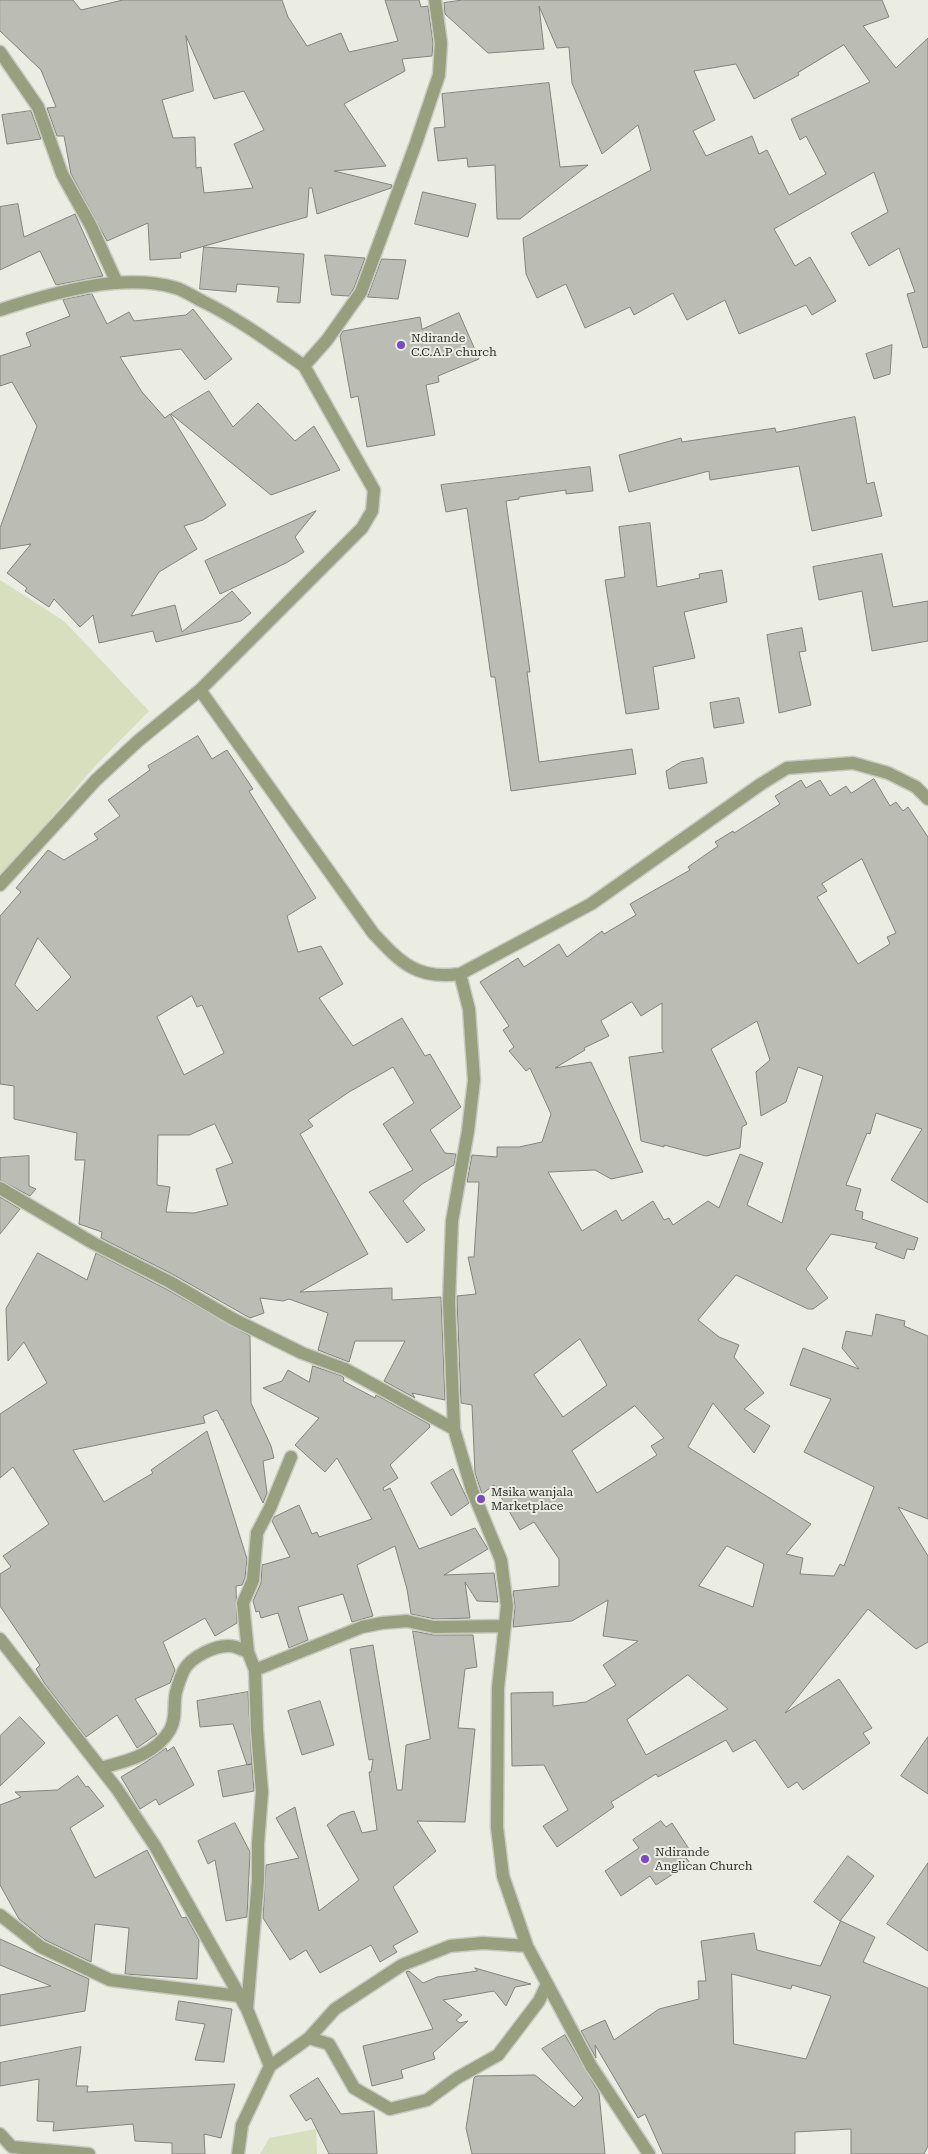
<!DOCTYPE html>
<style>
body{margin:0}
canvas{display:block;background:#ebede3}
</style>
<canvas width="928" height="2154"></canvas>
<script>
const c = document.querySelector('canvas').getContext('2d');
c.lineJoin = 'round';
function fillPath(path, color) { c.fillStyle = color; c.fill(path, 'evenodd'); }
function trace(path, color, width, dash) { c.strokeStyle = color; c.lineWidth = width; c.lineCap = dash ? 'butt' : 'round'; c.setLineDash(dash || []); c.stroke(path); }
function write(font, color, halo, rows, align = 'center') {
  c.font = font + ' "Roboto Serif",serif'; c.lineWidth = 4; c.setLineDash([]); c.textBaseline = 'middle'; c.strokeStyle = halo; c.fillStyle = color; for (const [text, x, y, turn = 0] of rows) {
    c.save(); c.translate(x, y); c.rotate((+turn || 0) * Math.PI / 180); c.textAlign = isNaN(turn) ? turn : align; if (halo) c.strokeText(text, 0, 0); c.fillText(text, 0, 0); c.restore();
  }
}
const green = new Path2D(`
 M0,580l64,41 85,90 -53,54 -96,113z
 M316,2129l1,25h-57l9,-16z`);
const building = new Path2D(`
 M0,0h73l8,10 42,-10h159l6,17 19,29 34,-13 8,19 49,-11 -13,-41h34l2,7 7,-1 5,37 -1,13 -30,3 3,12 -61,33 42,62 -52,5 58,14 -1,3 -74,26 -5,-26h-3l-2,29 -127,36 1,5 -31,2 -2,-37 -41,18 -36,-67 -7,-38h-7l-10,-28 9,-1 -15,-37 -41,-39zM186,36l28,63 30,-8 20,39 -30,14 19,44 -49,5 -3,-26 -5,1 -1,-31 -22,1 -11,-38 31,-9z
 M463,0h419l7,17 -26,9 33,42 32,-30v309l-5,1 -16,-54 8,-2 -16,-44 -30,18 -18,-33 37,-21 -14,-40 -100,57 21,37 15,-9 26,44 -24,14 -6,-10 -67,29 -14,-34 -38,20 -14,-27 -39,22 -4,-8 -45,21 -19,-44 -29,14 -11,-24 -3,-36 128,-68 -13,-45 -36,29 -30,-71 -3,-36 -12,1 -18,-42 5,43 -56,4 -43,-39 -1,-11zM844,45l26,37 -79,37 9,21 6,-4 20,38 -37,21 -22,-45 -8,4 -7,-18 -46,20 -13,-25 22,-11 -21,-49 42,-7 18,35 45,-24 -1,-2z
 M549,83l11,84 28,-2 -68,54h-23l-2,-54 -27,2 -1,-9 -29,3 -4,-33 11,-1 -3,-33z
 M31,111l10,28 -34,5 -5,-29z
 M423,192l53,12 -8,33 -53,-13z
 M18,204l6,33 51,-23 28,62 -47,9 -16,-34 -40,19v-63z
 M204,247l100,7 -4,49 -23,-1 2,-15 -42,-3 -1,8 -36,-3z
 M325,255l40,3 -11,30 -5,8 -17,-1z
 M382,259l24,1 -8,39 -30,-2z
 M92,294l15,30 22,-12 5,9 52,-6 7,-6 39,50 -27,21 -24,-31 -61,8 22,35 23,26 5,-4 56,91 -23,15 -19,6 13,23 -38,23 -28,44 44,-11 7,27 50,-41 19,22 -10,8 -85,21 -3,-11 -54,12 -6,-28 -13,12 -26,-28 -5,8 -24,-16 2,-3 -20,-15 24,-29 -31,5v-21l37,-102 -25,-44 -12,4v-30l31,-10 -5,-13 44,-17 -7,-16z
 M459,313l20,46 -41,17 1,6 -13,3 9,50 -68,12 -9,-51 -7,2 -11,-62 3,-5 77,-14 2,12z
 M892,345l-2,29 -16,5 -8,-25z
 M209,391l24,36 25,-24 37,38 19,-15 26,44 -69,25 -100,-81z
 M855,417l12,67 7,-2 8,34 -70,15 -13,-65 -89,14 -1,-9 -80,21 -10,-37 62,-17 1,4 93,-14 1,4z
 M590,467l3,24 -27,3v-4l-47,7v2l-13,2 24,171h-3l12,90 93,-13 4,25 -125,17 -16,-114h-4l-24,-169 -21,4 -5,-27z
 M316,511l-21,26 9,15 -18,11 -66,31 -15,-33z
 M650,523l7,64 43,-9 -1,-4 23,-4 5,32 -43,10 11,46 -42,9 6,42 -33,5 -21,-134 20,-3 -6,-50z
 M882,554l11,53 35,-6v40l-56,10 -10,-60 -43,9 -6,-33z
 M802,628l4,23 -7,1 12,53 -32,8 -12,-78z
 M739,698l5,25 -30,5 -4,-25z
 M198,736l14,23 15,-9 26,39 -4,2 67,107 -29,18 11,36 23,-6 22,38 -24,14 34,48 49,-28 23,38 5,-2 31,53 -31,23 15,23 11,1 -2,11 -32,19 -19,17 22,29 -18,13 -38,-51 44,-22 -30,-46 31,-21 -21,-36 -44,25 -41,28 5,6 -13,8 68,120 -68,38 92,-4v12l49,-3 4,103 -33,-7 3,5 -31,-17 21,-40h-50l-6,21 -31,-12 10,-37 -39,-14 -6,2 -23,-3 4,15 -14,5 -76,-43 -73,-37 1,-6 -23,-8 6,-64h-10l2,-27 -63,-14v-33l-14,-2v-168l21,-24 -5,-4 32,-38 16,10 34,-21 -4,-5 26,-18 -12,-16 42,-30 -2,-4zM38,938l33,39 -34,34 -22,-26zM192,996l5,11 5,-2 22,48 -40,22 -27,-58zM215,1124l18,39 -17,6 12,36 -34,8 -28,-1 4,-25 -13,-2 1,-50h31z
 M703,758l4,25 -38,6 -3,-18 15,-9z
 M874,779l16,27 6,-4 7,9 5,-4 20,30v366l-37,-23 31,-51 -46,-16 -6,21 -3,-1 -21,52 15,4 -6,21 8,2 -1,7 56,19 -4,12 -7,-1 -3,10 -29,-11 2,-5 -46,-9 -25,35 22,29 -15,11h-5l-72,-34 -38,45 21,17 20,8 -5,12 30,36 -20,16 26,17 -16,27 -41,-50 -25,44 123,77 -25,30 17,4 -3,16 34,2 6,-12 4,2 30,-79 -70,-35 27,-53 -41,-14 13,-37 56,21 -17,-21 4,-17 26,5 4,-22 29,7 -1,5 24,10v183l-30,-12 30,49v86l-12,7 -48,-40 -83,104 54,-34 33,49 -9,5 7,10 -67,47 -6,-8 -9,6 -33,-48 -22,12 -7,-12 -68,37 -2,-3 -45,28 3,5 -57,40 -14,-21 25,-16 -24,-45 -32,1 -1,-73 42,-1v14l33,-4 30,-17 -13,-20 35,-24 -35,-5 5,-36 -36,21 -59,6 2,-20 -2,-16 46,-5v-27l-25,-37 -14,8 -26,-45 -12,9 -7,-21 -3,-68 -11,-2 -4,-102v-5l19,-2 -8,-37h6l5,-75h-12l5,-27 25,2v-10h22l23,-5 9,-28 -21,-46 -4,3 -17,-20 5,-4 -11,-17 6,-4 -29,-44 38,-24 6,9 35,-23 8,13 35,-26 2,3 32,-19 -6,-11 60,-34 -2,-3 30,-21 -3,-4 18,-11 1,2 46,-29 -5,-8 26,-16 5,8 14,-8 10,16 16,-10 5,7zM862,859l34,74 -9,4 3,7 -32,20 -41,-67 10,-6 -5,-7zM632,1002l9,14 21,-13v46l2,3 -35,5 12,84 23,6v-2l42,11 34,-8 2,-21 5,-3 -36,-75 46,-28 13,39 -14,12 5,44 25,-14 12,-35 25,9 -41,147 -35,-18 16,-42 -23,-9 -21,54 -11,-7 -35,24 -4,-7 -5,2 -11,-19 -31,20 -6,-11 -34,21 -34,-59 47,-2 16,9 32,-7 -52,-110 -36,6 30,-18 -1,-2 25,-12 -8,-15zM580,1339l27,46 -44,32 -29,-42zM635,1406l29,32 -13,8 6,9 -60,38 -25,-42zM727,1546l37,18 -11,43 -54,-21zM688,1675l40,34 -82,46 -19,-35z
 M29,1156v30l7,3 -6,7 -30,-16v-22z
 M0,1197l20,12 -20,25z
 M38,1253l49,27 9,-27 70,36 84,47 1,67 20,43 3,12 -11,3 4,32 -4,10 -40,-82 1,-1h-2l-5,-10 -14,6 2,7 -132,27 31,52 49,-29 -2,-3 56,-39 40,128 -2,19 -3,7 -6,1 1,37 -22,13 -10,-18 -42,24 12,28 -5,13 -35,16 22,35 -20,14 -20,-33 -31,22 -41,-53 -9,-15 4,-4 -40,-59v-32l11,-7 -8,-11 46,-32 -36,-57 -13,11v-64l47,-31 -23,-41 -16,19 -2,-52z
 M313,1366l29,10 2,2 -1,3 32,17 1,-3 53,29 1,3 -40,38 8,13 -15,10 1,3 6,-3 29,61 56,-21 13,21 -44,26 50,-2 4,29 -21,-1 -12,-19 5,36 -35,1 -24,-5 -4,-25 -12,-43 -38,19 16,51 -21,6 -9,-28 -45,13 10,33 -19,8 -11,-35 -17,5 -2,-7 -3,1 -3,-11 8,-18 1,-18 28,-8 -18,-36 2,-4 25,-12 13,29 5,-2 2,5 53,-18 -35,-61 -12,14 -30,-27 24,-27 -56,-30 19,-7 6,-11 21,12z
 M453,1469l16,34 -18,13 -20,-33z
 M413,1631l21,4h39l4,32 -12,2 -7,59 17,1 -10,93 -48,-1 19,30 -43,36 25,45 -25,14 4,6 -17,10 -9,-17 -51,28 -14,-23 -16,10 -27,-42 3,-53 33,-7 -23,-40 19,-11 24,104 40,-31 -32,-55 13,-10 14,-4 8,22 15,-3 -8,-58h2l2,-13 -4,1 -19,-111 23,-4 24,145h5l4,-45 24,-6z
 M248,1692l4,72 -5,1 -14,-41 -33,3 -3,-26z
 M320,1701l14,44 -32,10 -14,-44z
 M20,1717l25,26 -45,43v-50z
 M928,1737v57l-27,-18z
 M174,1747l20,38 -35,20 -3,-6 -16,10 -19,-32 25,-15 20,-14 1,3z
 M252,1764l2,27 -31,6 -5,-26z
 M78,1776l8,11 2,-1 16,20 -34,22 25,50 52,-28 35,68 4,-1 13,23 -2,39 -72,-5 4,-46 -34,-4 -4,38 -46,-22 -26,-21 -19,-34v-80l21,-8 -6,-5 42,-2z
 M661,1821l5,6 6,-4 17,26 -6,5 7,9 -34,22 -6,-9 -29,20 -16,-25 34,-23 -6,-8z
 M235,1823l15,29 -3,65 -21,4 -11,-61 -7,4 -10,-23z
 M848,1856l26,20 -34,45 -26,-19z
 M928,1863v88l-41,-27z
 M841,1921l34,16 -12,25 65,26v158l-4,8h-73v-25l-56,3v22h-132l-18,-40 -7,4 -43,-73 1,13 -15,-27 24,-11 9,20 45,-31 40,-10 -1,-18h8l-5,-40 53,-8 3,17 63,16zM732,1974l59,15 1,-4 39,11 -25,63 -72,-15z
 M0,1939l89,40 -4,32 -85,15v-31l51,-9 -51,-21z
 M475,1968l56,16 -16,3 -9,19 -12,-15 -51,9 19,15 -6,5 4,3 8,-2 -35,32 2,6 -34,11 2,8 -31,8 -9,-40 70,-17 -27,-57 3,-1 14,12 14,-6 40,-6z
 M179,2001l53,8 -8,53 -29,-2 10,-36 -29,-4z
 M565,2035l34,58 6,61h-133l-6,-26 8,-50 2,-2 59,-1 39,32 9,-9 -41,-49z
 M81,2047l-5,39h12l-1,6 148,-8 -14,54 -17,-4 1,20h-33v-11l-37,-2 -2,-17 -80,7 1,-9 -17,-1 2,-42 -39,7v-23z
 M318,2078l23,36 33,-3 3,43h-48l-18,-36 -5,3 -16,-25z`);
const street = new Path2D(`
 M0,52l38,55 24,67 29,52 26,57
 M0,310c52,-17 122,-38 176,-22 10,3 19,10 28,14 36,18 67,41 100,64
 M200,690l173,243c28,30 44,47 87,41
 M0,885l96,-105 42,-39 62,-51 162,-162 10,-17 2,-21 -70,-124 23,-26 34,-48 55,-149 23,-68 2,-32 -6,-43
 M0,1188l93,55 77,39 63,37 69,34 43,16 109,60
 M0,1639l117,150 38,57 92,163 23,57
 M248,1652l-5,-49 10,-23 4,-47 13,-25 21,-51
 M255,1670l107,-43 20,-4 25,-2 27,6 71,-1
 M101,1768c26,-7 54,-13 69,-38 7,-13 3,-25 6,-38 2,-7 5,-16 8,-22 7,-13 31,-25 46,-24 6,0 12,4 18,6l7,18 2,60 5,62 -4,52v37l-11,128
 M0,1915l41,32 69,33 129,16
 M309,2038l20,6 25,44 36,21 37,-9 30,-22 41,-23 41,-54 8,-17
 M0,2134l12,13 77,7
 M238,2154l4,-29 28,-59 39,-28 26,-29 67,-44 48,-19 33,-3 44,3
 M649,2154l-58,-88 -64,-120 -24,-70 -6,-49 1,-139 9,-82 -6,-46 -29,-70 -18,-61 -5,-128 3,-80 16,-90 6,-51 -5,-71 -9,-35 131,-70 170,-120 26,-16 66,-5 35,10 28,14 12,12`);
const markers = [
 [401,345,5,"#7b4ac2"],
 [481,1499,5,"#7b4ac2"],
 [645,1859,5,"#7b4ac2"]
];
const poiNames = [
 ["Ndirande",411,338],
 ["C.C.A.P church",411,352],
 ["Msika wanjala",491,1492],
 ["Marketplace",491,1506],
 ["Ndirande",655,1852],
 ["Anglican Church",655,1866]
];
fillPath(green, '#d7dfbf');
fillPath(building, '#bbbdb4');
trace(building, '#83857c', 1);
trace(street, '#c9cbc2', 15);
trace(street, '#979f7e', 12);
for (const [x, y, r, color] of markers) { const dot = new Path2D(); dot.arc(x, y, r, 0, 2 * Math.PI); c.fillStyle = color; c.fill(dot); trace(dot, '#ebede3', 2); }
write('12px', '#2e2f2c', '#ebede3', poiNames, 'left');
</script>
